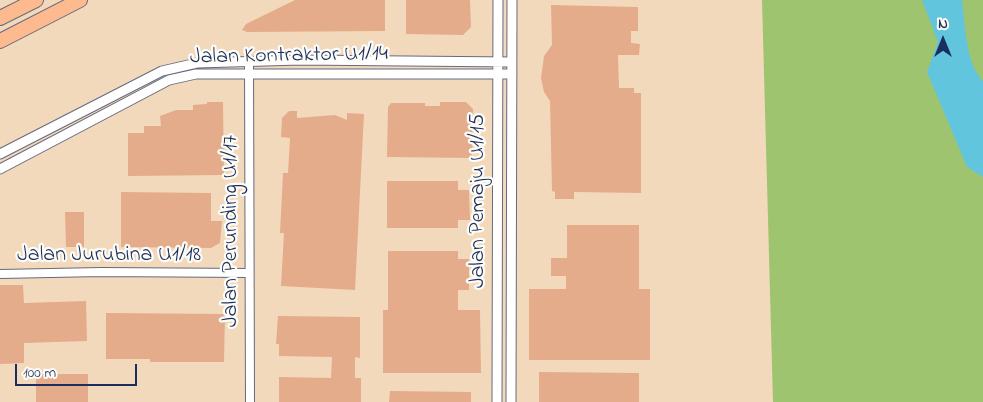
<!DOCTYPE html>
<style>
body{margin:0}
#map{position:relative;width:983px;height:402px;overflow:hidden;background:#f3d9bb;font-family:"Indie Flower",sans-serif}
canvas{display:block}
.north{position:absolute;left:918px;top:15px;width:50px;height:50px;-webkit-text-stroke:4px #fdfcf7;paint-order:stroke;rotate:0deg;font-size:14px;font-weight:700;line-height:20px;text-align:center;color:#1b2f5e}
.north::after{content:'';display:block;margin:auto;width:18px;height:22px;background:#1b2f5e;clip-path:polygon(50% 0,100% 100%,50% 72%,0 100%)}
.scale{position:absolute;left:15px;top:364px;width:122px;height:22px;box-sizing:border-box;border:2px solid #1b2f5e;border-top:0;padding-left:6px;font-size:15px;line-height:18px;white-space:nowrap;color:#1b2f5e;-webkit-text-stroke:4px #fdfcf7;paint-order:stroke}
</style>
<div id="map">
<canvas width="983" height="402"></canvas>
<div class="north">N</div>
<div class="scale">100 m</div>
</div>
<script>
const c = document.querySelector('canvas').getContext('2d');
c.lineJoin = 'round';
function fillPath(path, color) { c.fillStyle = color; c.fill(path, 'evenodd'); }
function trace(path, color, width, dash) { c.strokeStyle = color; c.lineWidth = width; c.lineCap = dash ? 'butt' : 'round'; c.setLineDash(dash || []); c.stroke(path); }
function write(font, color, halo, rows, align = 'center') {
  c.font = font + ' "Indie Flower",sans-serif'; c.lineWidth = 4.5; c.setLineDash([]); c.textBaseline = 'middle'; c.strokeStyle = halo; c.fillStyle = color; for (const [text, x, y, turn = 0] of rows) {
    c.save(); c.translate(x, y); c.rotate((+turn || 0) * Math.PI / 180); c.textAlign = isNaN(turn) ? turn : align; if (halo) c.strokeText(text, 0, 0); c.fillText(text, 0, 0); c.restore();
  }
}
const green = new Path2D(`
 M762,0h221v402h-210z`);
const water = new Path2D(`
 M922,0h40c3,23 4,65 21,81v96l-16,-10 -40,-95 11,-30z`);
const building = new Path2D(`
 M295,0h90v31l-138,1 -5,-2 4,-6z
 M406,0h64l1,27 -8,8 -57,-1z
 M551,5l87,2v24h-7v12l9,1 -1,11h-21l1,33h15v5h7v100l-67,-1v7h-19v-7l-3,-1 -2,-90 -6,-9 -3,-14 3,-22 8,-11z
 M207,102h16l1,73 -96,1v-43h16v-7h17l-1,-10 16,-6h17v-5l14,-1z
 M440,102h26l7,7 -1,49 -85,-1 1,-50 3,-4h34v3h15z
 M289,111h8v7l38,-3 12,5v-7l17,1 -9,176 -74,-4 3,-53h-4l3,-60h5l2,-35 -9,-1 1,-19z
 M387,181h71v9h11l1,30h-12v8h-71z
 M121,192l90,1v28h11l-2,22 -9,5 -90,-1z
 M65,212h19v35h-18z
 M567,225h72v64h11v71h-121v-71h37v-13h-15v-18h16z
 M388,251h70v8h11v31h-11v20h22l1,63h-98v-63h5z
 M0,285h23l1,18 62,-2 1,40 -63,2v20l-24,1z
 M106,313l119,1 -1,48h-74v-3h-44z
 M278,316l82,1v41l-5,-1v21h6v24h-82v-25l52,1 1,-21 -53,-1v-12h-3z
 M539,372l100,1v29h-100z
 M36,374h52v28h-52z
 M390,391l81,1v10h-82z`);
const minor = new Path2D(`
 M249,61l1,341
 M0,274l101,-2 148,1`);
const tertiary = new Path2D(`
 M0,154l162,-83 35,-8 103,-3 212,2
 M0,169l169,-89 27,-6h316
 M497,402l1,-402
 M511,402l1,-402`);
const motorway = new Path2D(`
 M0,18l36,-18
 M0,41l80,-41`);
const streetNames = [
 ["Jalan Kontraktor U1/14",289,57,-1],
 ["Jalan Pemaju U1/15",479,201,-90],
 ["Jalan Perunding U1/17",232,231,-90],
 ["Jalan Jurubina U1/18",109,256]
];
fillPath(green, '#9ec470');
fillPath(water, '#61c5de');
fillPath(building, '#e4ac8b');
trace(minor, '#676a7f', 10);
trace(tertiary, '#676a7f', 11);
trace(motorway, '#676a7f', 16);
trace(minor, '#fff', 8);
trace(tertiary, '#fff', 9);
trace(motorway, '#fcba8e', 14);
write('22px', '#1b2f5e', '#fdfcf7', streetNames);
</script>
